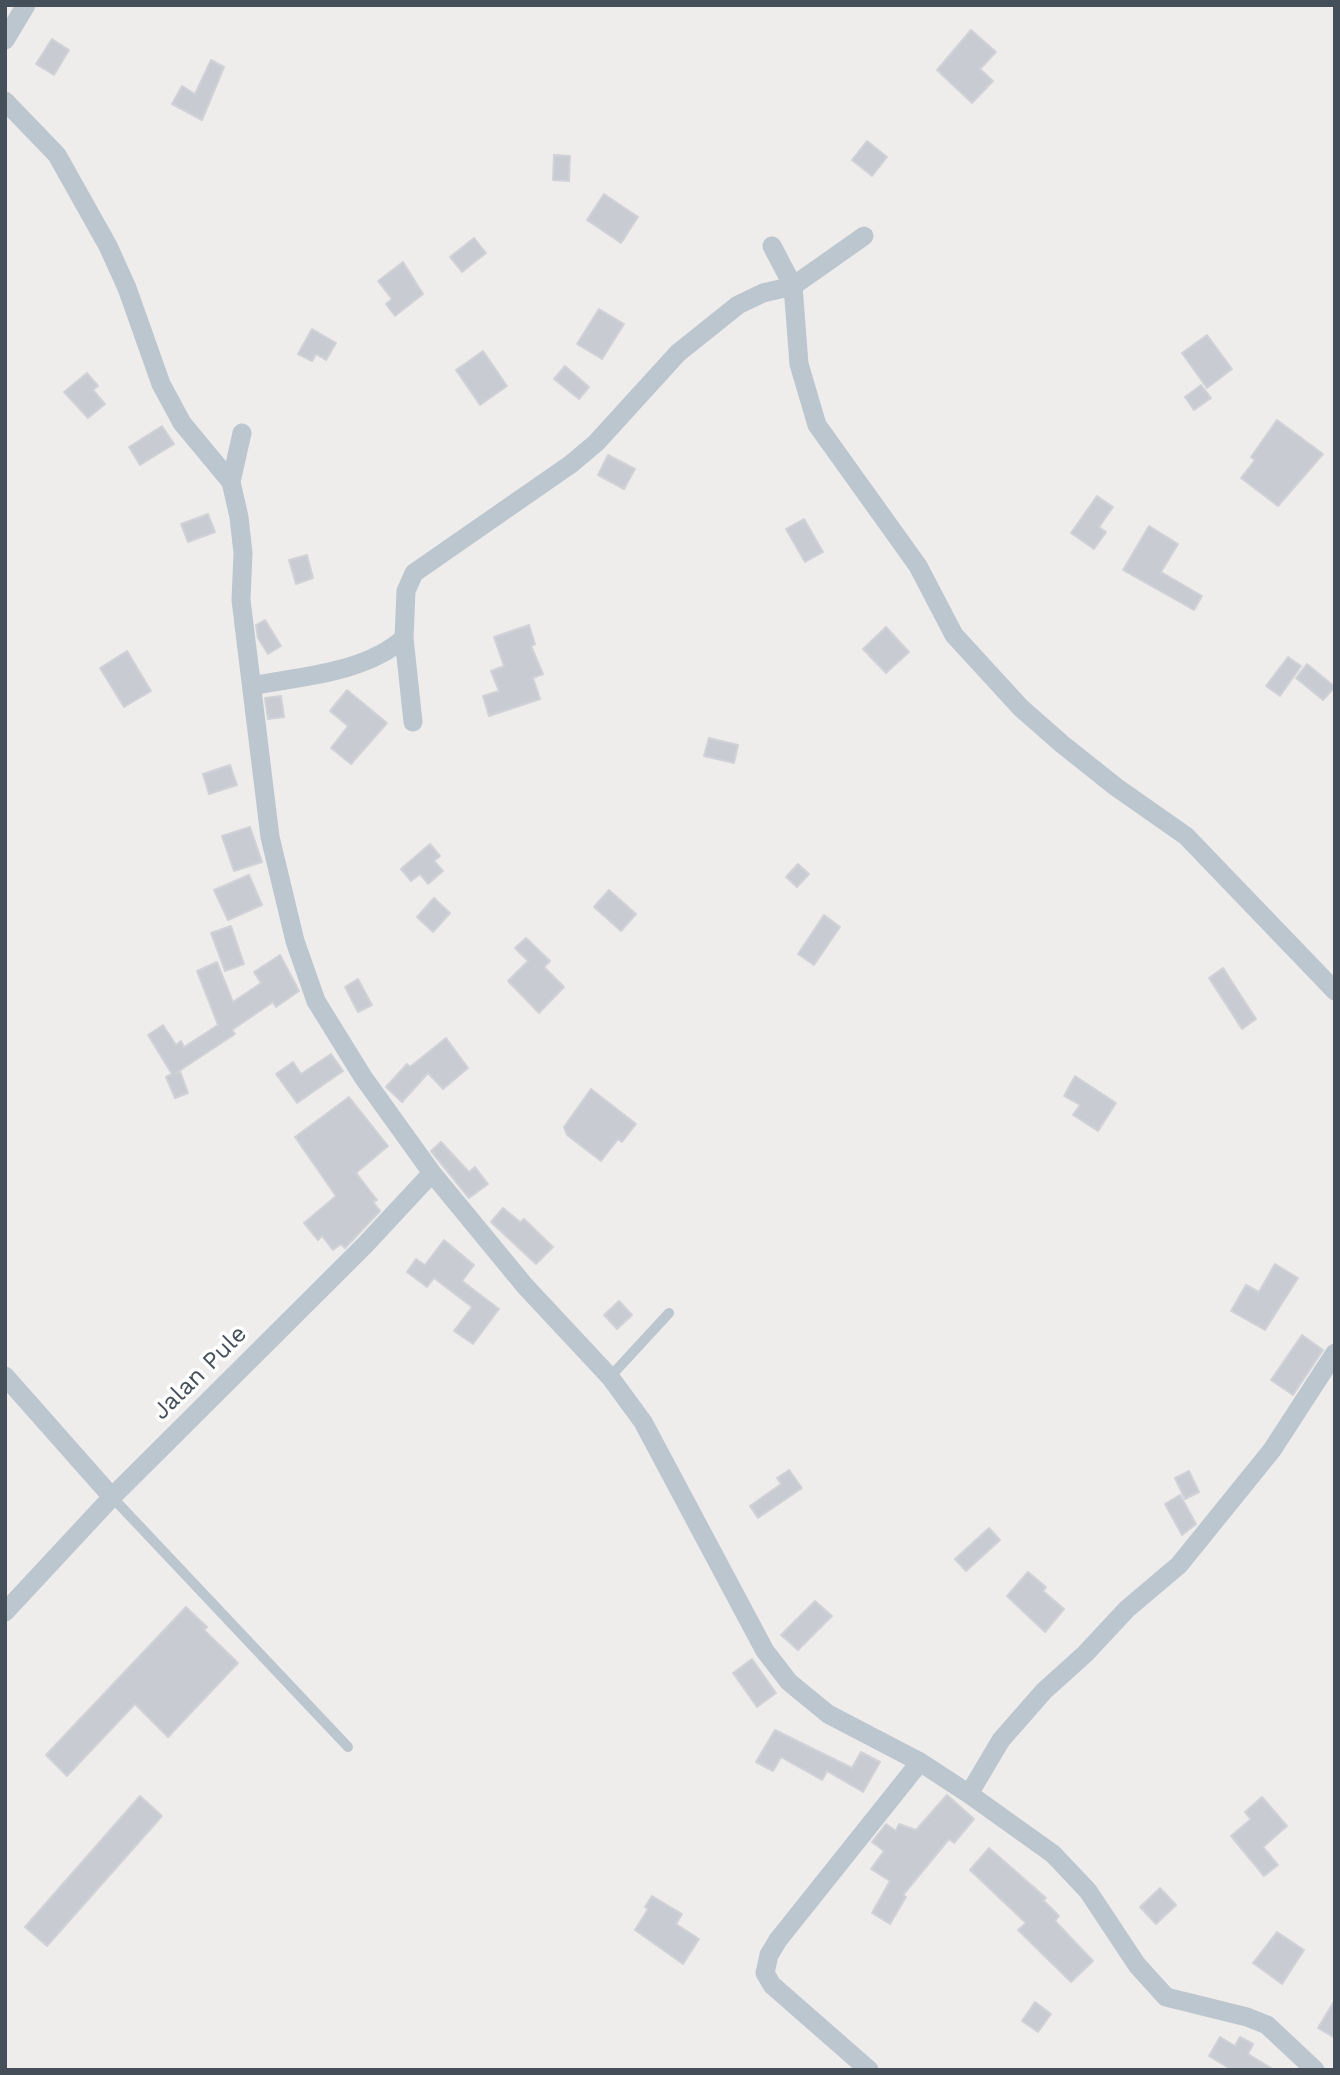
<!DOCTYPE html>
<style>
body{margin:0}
#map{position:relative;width:1340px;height:2075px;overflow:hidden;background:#efecec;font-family:"Work Sans",sans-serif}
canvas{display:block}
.frame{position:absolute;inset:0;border:7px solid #444f5a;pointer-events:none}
</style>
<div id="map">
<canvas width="1340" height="2075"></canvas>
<div class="frame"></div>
</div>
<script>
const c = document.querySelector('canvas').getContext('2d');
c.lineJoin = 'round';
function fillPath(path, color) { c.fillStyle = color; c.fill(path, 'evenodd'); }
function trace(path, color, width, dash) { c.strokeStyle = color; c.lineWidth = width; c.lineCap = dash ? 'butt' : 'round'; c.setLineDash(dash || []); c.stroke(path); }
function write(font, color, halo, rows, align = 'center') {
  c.font = font + ' "Work Sans",sans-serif'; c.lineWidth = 7; c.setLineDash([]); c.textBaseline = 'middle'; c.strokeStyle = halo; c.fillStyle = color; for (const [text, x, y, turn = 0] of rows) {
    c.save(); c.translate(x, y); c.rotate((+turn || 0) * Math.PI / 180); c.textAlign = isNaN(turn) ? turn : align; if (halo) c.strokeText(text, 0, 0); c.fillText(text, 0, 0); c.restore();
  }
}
const building = new Path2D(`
 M971,30l25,22 -16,17 13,12 -21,22 -35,-33z
 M52,39l17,11 -15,25 -18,-11z
 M211,60l13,7 -22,53 -30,-16 10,-18 13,8z
 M867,141l20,16 -15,19 -20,-16z
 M554,155l16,1 -1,25 -16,-1z
 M604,194l34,23 -17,26 -34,-23z
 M474,238l12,15 -24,19 -12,-15z
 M403,262l20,32 -28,22 -9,-12 6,-5 -14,-18z
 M599,309l25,15 -22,35 -25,-15z
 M312,329l24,14 -10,17 -10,-6 -4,7 -14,-7z
 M1207,335l25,34 -25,19 -25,-35z
 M483,351l24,35 -27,19 -24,-35z
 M565,366l24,21 -10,12 -25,-20z
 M87,373l11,13 -5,4 12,14 -17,14 -24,-26z
 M1201,385l10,13 -17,12 -9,-13z
 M1277,420l46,34 -45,52 -37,-28 14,-18 -4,-3z
 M162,426l12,18 -34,21 -11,-18z
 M608,455l27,14 -11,20 -26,-14z
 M1097,496l16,11 -14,20 7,5 -12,17 -23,-16z
 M208,514l7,18 -27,10 -7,-18z
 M804,519l19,33 -18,10 -19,-33z
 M1149,526l29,18 -17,28 41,24 -8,14 -71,-40z
 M307,555l6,23 -17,6 -7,-24z
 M265,620l16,26 -13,8 -10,-16 -2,-13z
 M529,625l6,19 -4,2 12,28 -10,4 7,21 -51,17 -6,-20 16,-5 -8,-20 13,-5 -10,-29z
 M886,627l23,25 -23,21 -23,-24z
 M127,651l24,40 -27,16 -24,-39z
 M1288,657l13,9 -21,30 -14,-10z
 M1307,664l28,23 -12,13 -27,-22z
 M347,690l40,33 -36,41 -20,-16 17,-22 -18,-15z
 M281,696l3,21 -16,2 -3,-21z
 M709,738l29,7 -4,18 -30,-7z
 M230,765l7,20 -28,9 -6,-20z
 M250,827l12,35 -28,9 -12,-35z
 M430,844l10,12 -6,5 9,10 -15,13 -8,-10 -9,7 -10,-12z
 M798,864l11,10 -12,13 -11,-10z
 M249,875l13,30 -34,15 -14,-30z
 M609,890l27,24 -15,17 -27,-24z
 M434,898l16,15 -17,19 -16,-15z
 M824,915l16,12 -26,38 -16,-11z
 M231,926l13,38 -19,7 -14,-38z
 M526,938l24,23 -6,6 20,20 -25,26 -31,-32 20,-20 -13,-13z
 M280,955l19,36 -23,16 -3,-5 -41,28 3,4 -59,39 4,-2 8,22 -13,5 -9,-21 6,-3 -24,-39 15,-10 13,20 5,-4 3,6 34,-22 -21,-54 20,-9 16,40 28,-19 -7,-11z
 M1223,968l33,51 -14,10 -33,-51z
 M358,979l14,26 -14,7 -13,-25z
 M446,1038l22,30 -25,21 -15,-16 -26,29 -16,-15 21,-23 3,3z
 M331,1054l12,17 -46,32 -21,-29 17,-12 8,12z
 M1075,1076l41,27 -18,28 -25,-16 7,-10 -16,-9z
 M591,1089l45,35 -14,18 -4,-3 -17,22 -34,-26 -3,-8z
 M349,1097l39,49 -32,27 21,27 -4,2 7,9 -35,37 -4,-4 -8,6 -11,-14 -4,4 -14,-17 32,-27 -41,-59z
 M441,1142l28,30 6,-5 13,17 -19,14 -38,-47z
 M503,1208l17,14 4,-3 29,28 -17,17 -45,-42z
 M444,1240l30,25 -12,16 37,28 -26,35 -19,-13 18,-24 -38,-29 -7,9 -20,-15 9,-13 9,6z
 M1275,1264l23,14 -33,52 -34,-19 15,-26 13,7z
 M619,1301l13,14 -15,14 -13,-14z
 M1302,1335l21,15 -30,45 -22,-15z
 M789,1470l13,18 -44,30 -8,-12 31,-22 -4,-6z
 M1189,1471l10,21 -14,7 -10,-21z
 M1180,1495l16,29 -14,11 -17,-31z
 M989,1528l11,12 -34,31 -11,-12z
 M1028,1572l18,15 -3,4 21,18 -19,23 -38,-36z
 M815,1601l17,15 -34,34 -17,-15z
 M186,1607l21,20 -3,3 34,33 -70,74 -33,-33 -68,72 -21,-21z
 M752,1659l24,34 -19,14 -24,-34z
 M775,1730l77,38 9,-16 19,10 -17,30 -36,-21 -5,9 -41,-23 -8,14 -17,-9z
 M947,1795l27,24 -20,24 -5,-4 -46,56 3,2 -16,27 -18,-11 18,-32 -19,-12 13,-18 -12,-9 14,-18 10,7 3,-7 17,6z
 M140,1796l22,20 -115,130 -22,-19z
 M1262,1797l25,29 -24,21 15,18 -14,11 -33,-40 20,-17 -6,-7z
 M989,1848l57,50 -3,2 16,16 -4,5 38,40 -22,21 -53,-52 8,-7 -56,-53z
 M1160,1888l16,17 -20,19 -16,-17z
 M652,1896l30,18 -6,10 23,15 -16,25 -48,-34 13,-21 -3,-2z
 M1277,1932l27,18 -22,34 -29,-21z
 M1335,2000v38l-17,-10z
 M1035,2002l16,12 -13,18 -16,-11z
 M1220,2037l15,9 5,-9 13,7 -5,10 26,16h-42l-23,-14z`);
const lane = new Path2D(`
 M610,1377l59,-64
 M112,1497l236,250`);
const street = new Path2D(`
 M5,40l21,-35
 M5,101l52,54 51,91 19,42 34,96 21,39 49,59 8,35 4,36 -2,47 29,237 25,104 21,60 47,76 69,96 93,113 85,91 33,45 122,229 24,31 39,32 92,48 49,32
 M772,246l21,40 6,78 18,61 101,141 36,69 67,73 41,36 54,43 70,49 149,155
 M231,482l11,-49
 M404,638l9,84
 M252,686c50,-10 113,-13 152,-48l2,-47 8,-18 157,-109 25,-21 82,-90 60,-48 25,-12 30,-7 71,-50
 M5,1376l107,121
 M5,1612l107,-115 253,-252 67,-72
 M869,2070l-97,-85 -7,-12 4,-18 9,-15 142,-178
 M1315,2070l-48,-45 -20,-8 -81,-20 -29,-32 -49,-74 -35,-37 -84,-60 32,-54 43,-49 41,-37 42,-45 52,-44 93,-115 63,-97`);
const streetNames = [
 ["Jalan Pule",200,1373,-45]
];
fillPath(building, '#c8cbd1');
trace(building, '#d0d2d8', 2);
trace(lane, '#bcc6cf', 10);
trace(street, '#bcc6cf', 19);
write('24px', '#444f5a', '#fff', streetNames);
</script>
